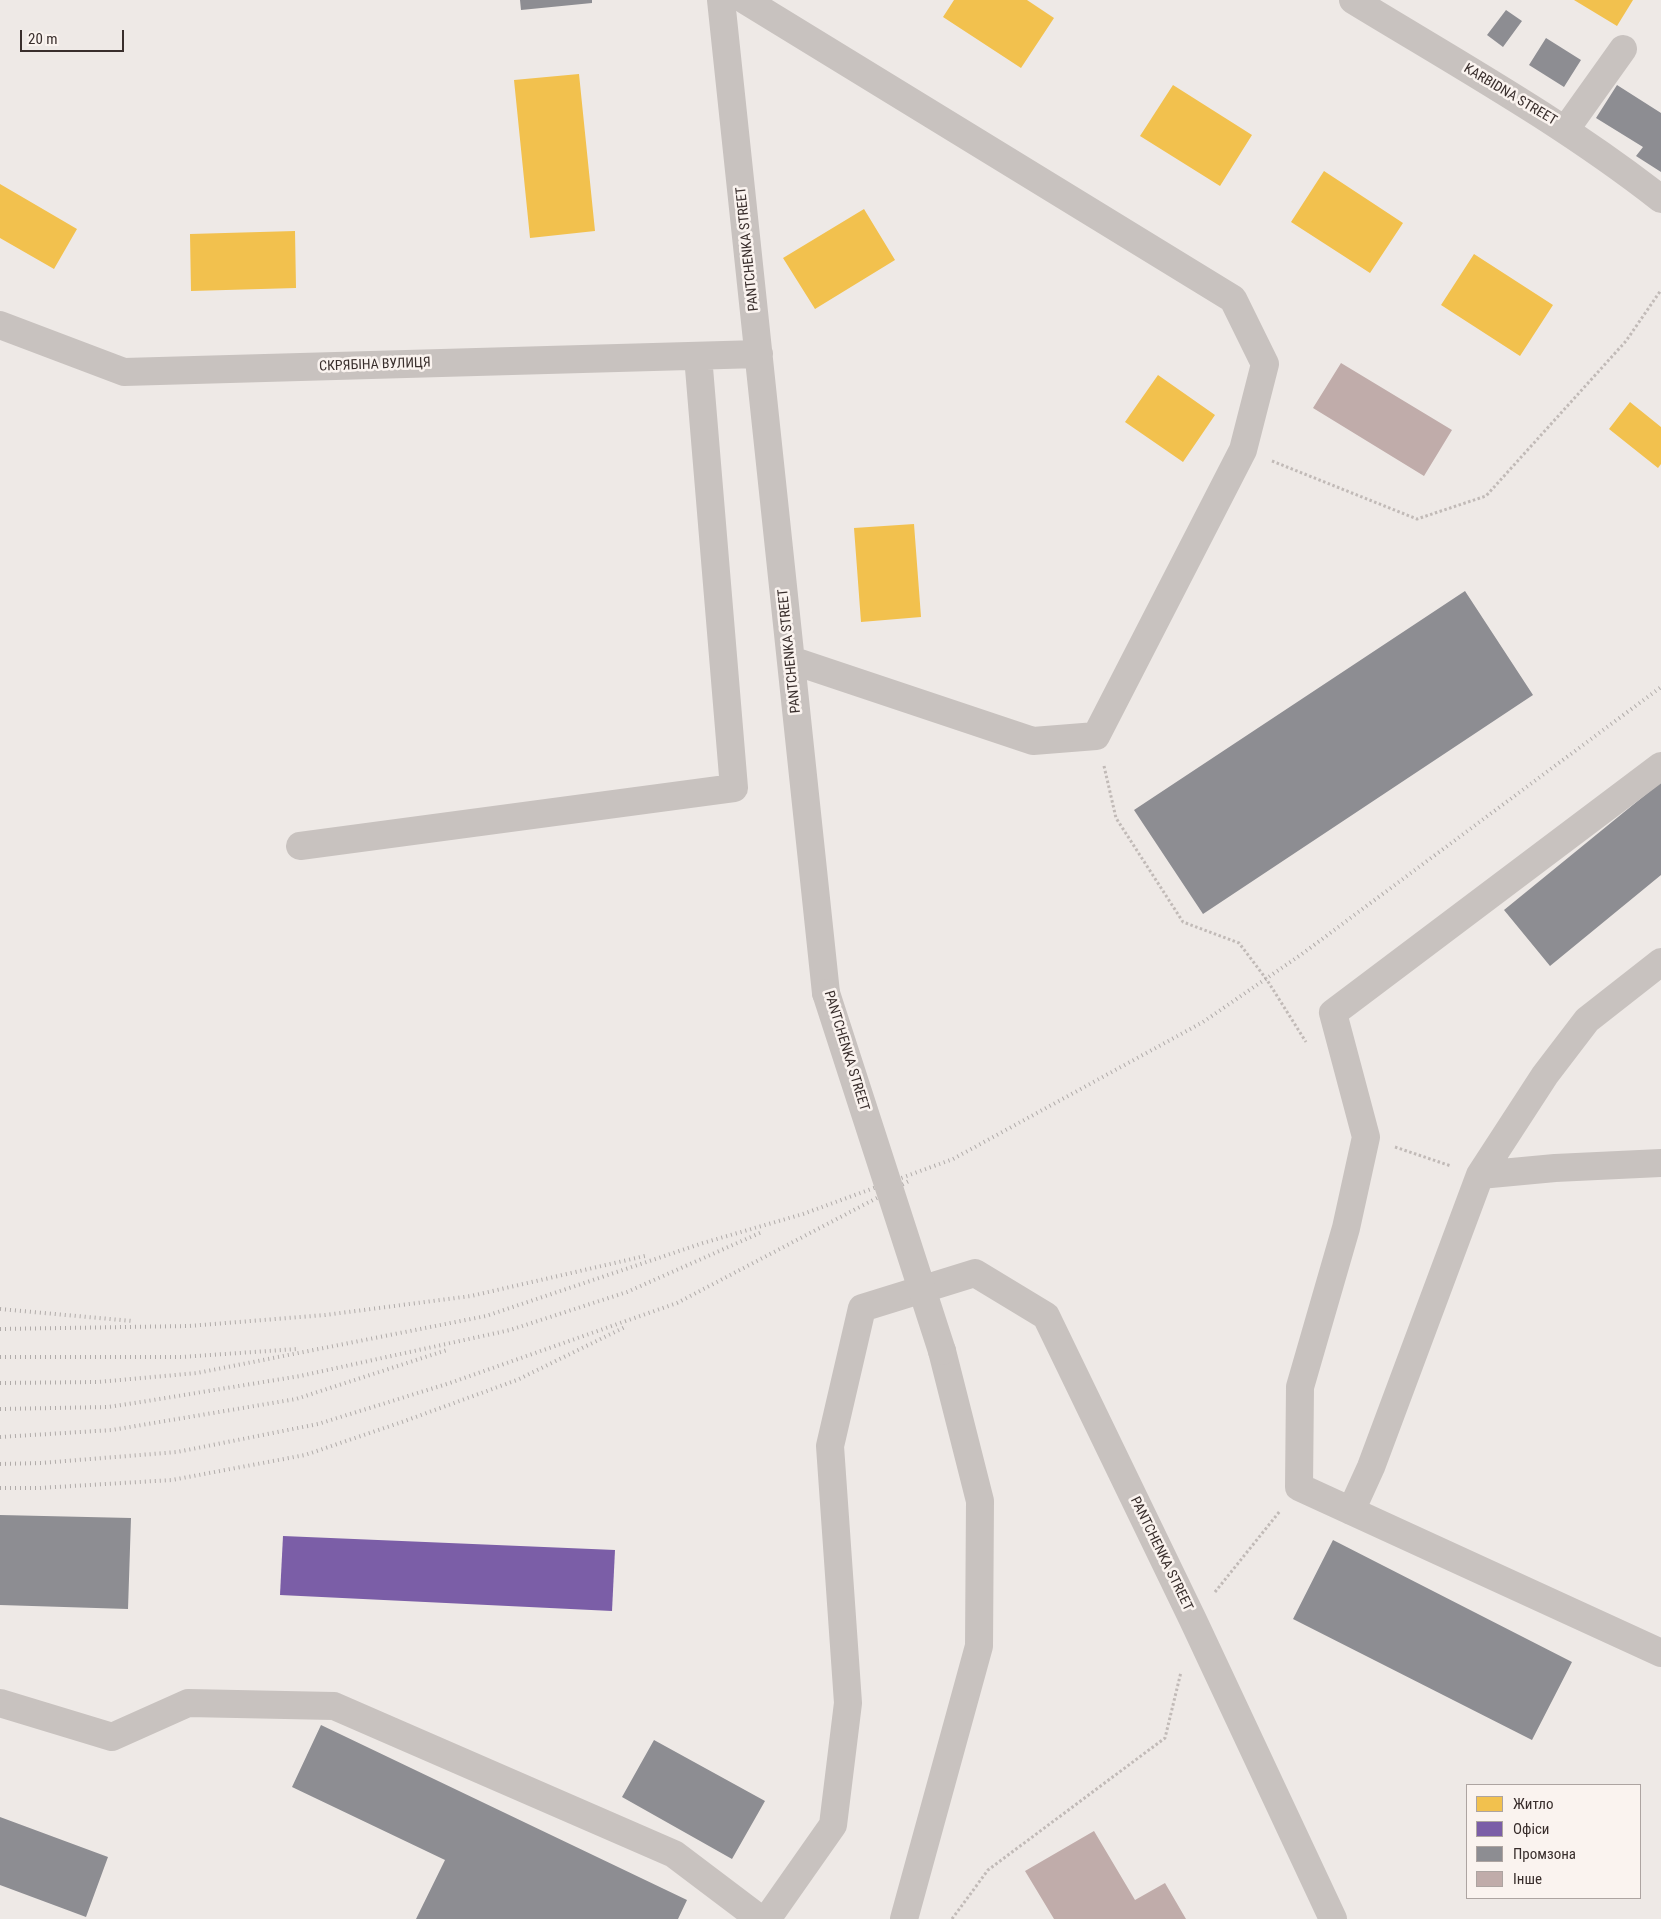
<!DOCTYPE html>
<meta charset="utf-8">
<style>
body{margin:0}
#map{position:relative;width:1661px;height:1919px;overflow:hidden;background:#eee9e6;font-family:"Roboto Condensed",sans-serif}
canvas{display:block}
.legend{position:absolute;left:1466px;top:1784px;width:175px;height:115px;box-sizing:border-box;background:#faf3ef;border:1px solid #ada4a1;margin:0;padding:6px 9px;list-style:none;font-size:15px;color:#392e2c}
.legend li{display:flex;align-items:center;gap:10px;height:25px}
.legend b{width:25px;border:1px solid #ada4a1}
.scale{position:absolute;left:20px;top:30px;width:104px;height:22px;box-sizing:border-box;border:2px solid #392e2c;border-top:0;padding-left:6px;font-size:15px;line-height:18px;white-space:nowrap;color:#392e2c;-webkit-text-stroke:4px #faf3ef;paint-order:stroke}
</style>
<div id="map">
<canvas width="1661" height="1919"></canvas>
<ul class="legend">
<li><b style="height:14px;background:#f2c14e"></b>Житло</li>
<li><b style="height:14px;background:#7b5ea7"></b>Офіси</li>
<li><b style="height:14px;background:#8d8d92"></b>Промзона</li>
<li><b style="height:14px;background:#c0acaa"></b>Інше</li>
</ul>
<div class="scale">20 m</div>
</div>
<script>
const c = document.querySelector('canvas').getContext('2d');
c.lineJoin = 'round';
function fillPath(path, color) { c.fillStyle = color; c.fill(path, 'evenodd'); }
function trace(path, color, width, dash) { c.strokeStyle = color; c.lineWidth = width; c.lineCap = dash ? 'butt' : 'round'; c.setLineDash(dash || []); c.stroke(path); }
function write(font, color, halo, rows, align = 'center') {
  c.font = font + ' "Roboto Condensed",sans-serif'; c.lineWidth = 5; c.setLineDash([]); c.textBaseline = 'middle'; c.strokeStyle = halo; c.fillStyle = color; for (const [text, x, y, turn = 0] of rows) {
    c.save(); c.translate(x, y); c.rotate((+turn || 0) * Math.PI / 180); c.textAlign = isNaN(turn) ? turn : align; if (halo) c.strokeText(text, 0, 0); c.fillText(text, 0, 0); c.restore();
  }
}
const homes = new Path2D(`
 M954,0h73l27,18 -33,50 -78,-51z
 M1574,0h59l-16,26z
 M579,74l16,157 -65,7 -16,-158z
 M1173,85l79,50 -32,51 -80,-50z
 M1324,171l79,52 -33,50 -79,-51z
 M0,184l77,45 -23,40 -54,-31z
 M864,209l31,51 -80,49 -32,-51z
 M295,231l1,57 -105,3 -1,-57z
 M1474,254l79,51 -33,51 -79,-51z
 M1158,375l57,40 -32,47 -58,-40z
 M1630,402l31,25v37l-3,4 -49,-39z
 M914,524l7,93 -60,5 -7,-94z`);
const offices = new Path2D(`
 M283,1536l332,14 -3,61 -332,-16z`);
const industry = new Path2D(`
 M520,0h72v3l-71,7z
 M1506,10l16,11 -19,26 -16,-12z
 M1546,38l35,22 -17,27 -35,-22z
 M1617,85l44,28v59l-25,-16 7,-9 -47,-29z
 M1465,591l68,104 -330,219 -69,-104z
 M1661,782v93l-111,91 -46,-56z
 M0,1515l131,3 -3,91 -128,-4z
 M1333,1540l239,122 -40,78 -239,-121z
 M321,1725l366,175 -9,19h-262l29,-59 -153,-73z
 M654,1740l111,61 -33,58 -110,-62z
 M0,1817l108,40 -22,60 -86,-32z`);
const building = new Path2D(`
 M1341,363l111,67 -28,46 -111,-68z
 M1094,1831l41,69 30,-17 21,36h-132l-29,-48z`);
const path = new Path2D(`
 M1272,461l145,58 69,-23 140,-155 35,-51
 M1104,766l12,52 67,104 56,21 28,37 39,62
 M1395,1147l56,19
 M1215,1592l65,-81
 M952,1919l36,-49 177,-132 16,-66`);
const minor = new Path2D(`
 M721,0l105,993
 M745,0l488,299 32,65 -22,86 -147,286 -63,5 -242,-81
 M1353,0c105,64 211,123 308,199
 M1566,129l57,-80
 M0,325l124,47 635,-18
 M1661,766l-328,247 33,124 -20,91 -46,159 -1,100 362,166
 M300,846l434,-58 -36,-432
 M1480,1175l75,-7 106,-5
 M1351,1511l20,-44 109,-292 65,-100 42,-55 74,-58
 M0,1703l112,34 76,-34 146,3 340,148 86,65
 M767,1919l66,-94 15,-122 -18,-257 32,-138 113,-35 71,43 147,304 140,299
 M904,1919l75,-273 1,-145 -38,-150`);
const rail = new Path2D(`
 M0,1309l132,12
 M0,1329l189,-3 136,-11 146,-19 174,-40
 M0,1357h181l116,-8
 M0,1383l98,-1 99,-9 289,-57 217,-73 100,-29 150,-55 250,-137 99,-68 359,-267
 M0,1409l108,-2 33,-5 159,-26 210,-46 117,-38 135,-60
 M0,1437l112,-7 184,-31 151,-49
 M0,1464l41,-1 136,-11 141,-28 132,-41 227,-80 234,-123
 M0,1488h39l133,-8 133,-25 97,-33 115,-42 108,-53`);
const minorBridge = new Path2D(`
 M826,993l116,358`);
const streetNames = [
 ["KARBIDNA STREET",1510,95,31],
 ["PANTCHENKA STREET",748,249,-96],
 ["СКРЯБІНА ВУЛИЦЯ",375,365,-2],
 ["PANTCHENKA STREET",790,651,-96],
 ["PANTCHENKA STREET",846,1051,73],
 ["PANTCHENKA STREET",1161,1554,64]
];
fillPath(homes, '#f2c14e');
fillPath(offices, '#7b5ea7');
fillPath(industry, '#8d8d92');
fillPath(building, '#c0acaa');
trace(path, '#c1bab7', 3, [2.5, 2.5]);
trace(minor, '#c8c2bf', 28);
trace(rail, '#b0aba9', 4, [1, 4]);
trace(minorBridge, '#c8c2bf', 28);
write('14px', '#392e2c', '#faf3ef', streetNames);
</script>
